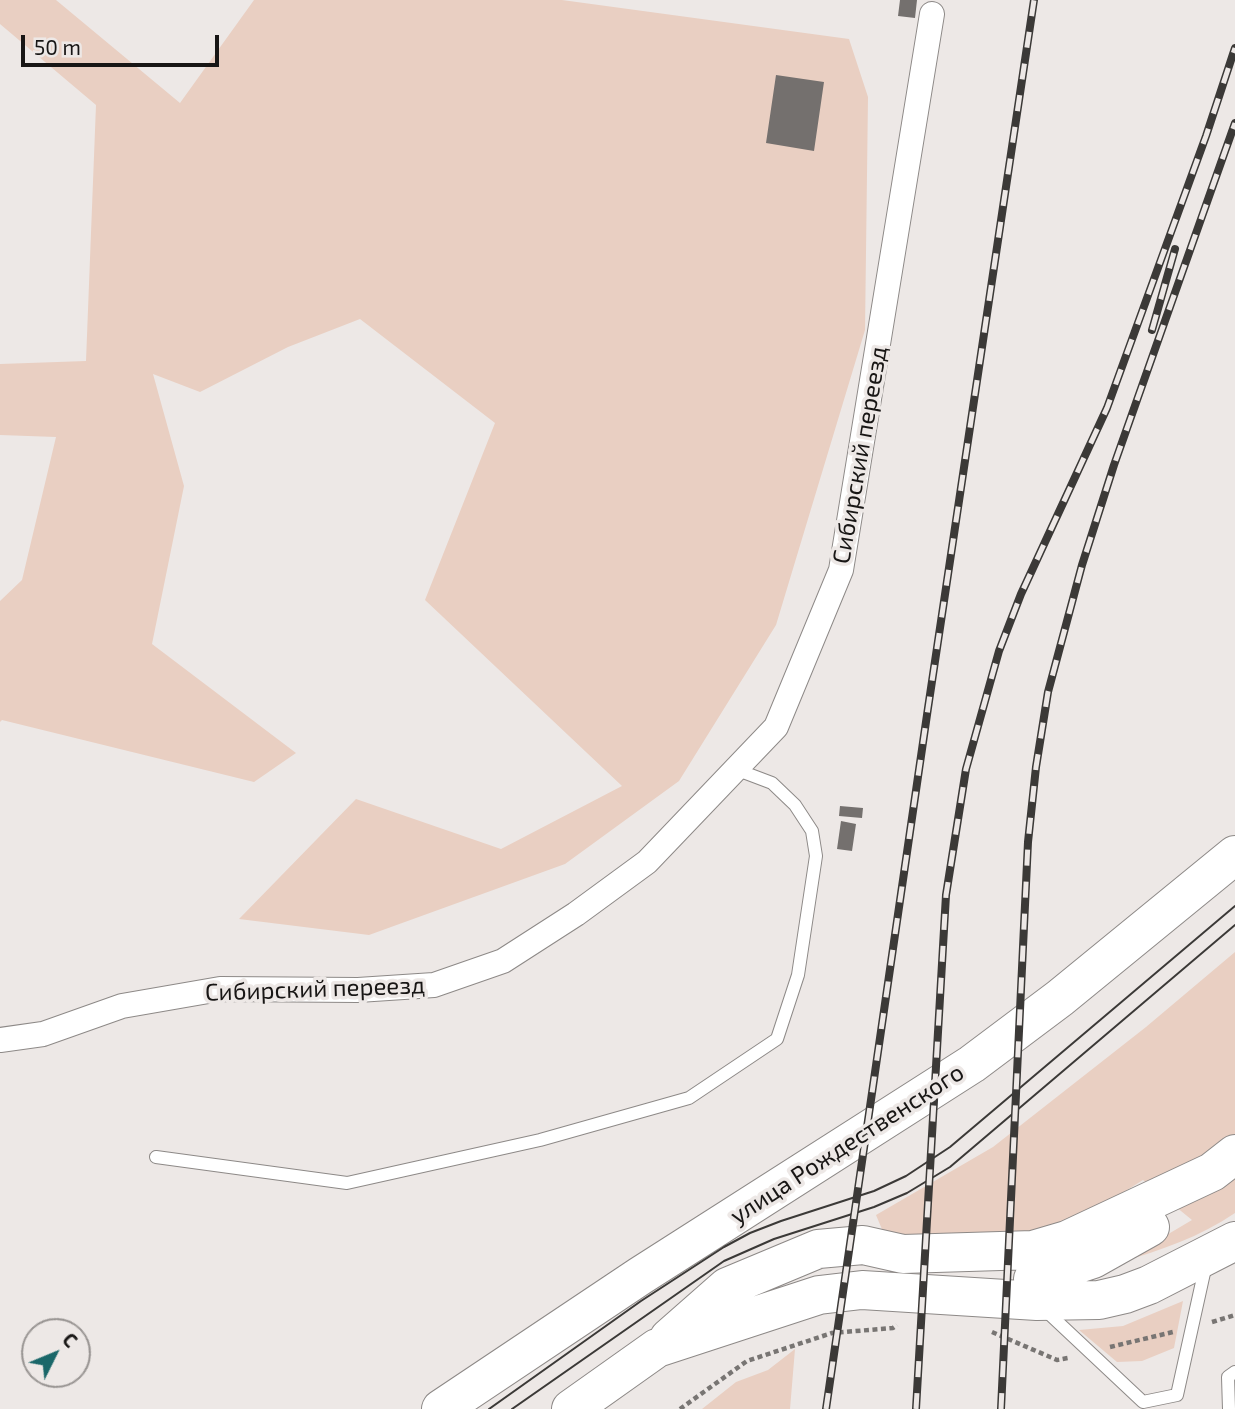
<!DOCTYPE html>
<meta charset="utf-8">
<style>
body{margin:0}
#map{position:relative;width:1235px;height:1409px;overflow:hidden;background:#ede8e6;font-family:"Exo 2",sans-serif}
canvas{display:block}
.north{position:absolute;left:21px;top:1318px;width:70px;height:70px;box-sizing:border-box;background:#ede8e6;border:2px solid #989492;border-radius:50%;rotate:47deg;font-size:19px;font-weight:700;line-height:28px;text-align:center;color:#181615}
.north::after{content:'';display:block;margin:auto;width:24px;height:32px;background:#1a6769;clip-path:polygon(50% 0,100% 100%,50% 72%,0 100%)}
.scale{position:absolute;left:21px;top:35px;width:198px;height:32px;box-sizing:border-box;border:4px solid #181615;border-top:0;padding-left:9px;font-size:21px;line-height:24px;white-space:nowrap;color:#181615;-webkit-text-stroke:5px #ede8e6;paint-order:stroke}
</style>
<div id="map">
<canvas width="1235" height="1409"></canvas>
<div class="north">С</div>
<div class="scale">50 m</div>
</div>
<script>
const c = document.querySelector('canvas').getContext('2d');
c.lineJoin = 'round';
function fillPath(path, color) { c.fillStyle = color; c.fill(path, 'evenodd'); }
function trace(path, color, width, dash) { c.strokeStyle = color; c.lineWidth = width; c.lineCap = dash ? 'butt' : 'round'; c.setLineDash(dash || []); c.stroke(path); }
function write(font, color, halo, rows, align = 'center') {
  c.font = font + ' "Exo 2",sans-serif'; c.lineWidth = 7; c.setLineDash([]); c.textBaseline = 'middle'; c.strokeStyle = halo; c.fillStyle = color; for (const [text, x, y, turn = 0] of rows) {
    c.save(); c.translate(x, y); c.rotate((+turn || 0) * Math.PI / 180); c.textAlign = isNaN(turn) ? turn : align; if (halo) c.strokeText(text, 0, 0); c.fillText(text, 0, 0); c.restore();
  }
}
const green = new Path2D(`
 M0,0h56l124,103 74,-103h308l287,39 19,58 -3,233 -89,295 -97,156 -114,83 -196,71 -130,-16 117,-120 145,50 121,-63 -197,-186 70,-177 -135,-104 -72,28 -88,45 -47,-18 31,112 -32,158 144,109 -42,29 -252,-62 -2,2v-121l22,-21 34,-143 -56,-2v-71l86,-3 10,-256 -96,-81z
 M1235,952v261c-35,24 -74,37 -114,49l71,-42 -49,-40 -56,35 -35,16 -80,11 -88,-8 -8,-19 117,-68 153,-120z
 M1183,1301l-9,47 -32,13 -25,1 -38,-32 44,-4z
 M795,1349l-5,60h-88l34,-27 32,-12z`);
const building = new Path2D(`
 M900,0h17l-2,18 -17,-2z
 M776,75l48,7 -10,69 -48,-8z
 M840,806l23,2 -1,10 -23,-2z
 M841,821l15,3 -4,27 -15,-2z`);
const path = new Path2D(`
 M1212,1322l23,-7
 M992,1332l65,28 11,-2
 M1110,1347l63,-15
 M680,1409l67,-48 85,-28 61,-5 4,-3`);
const service = new Path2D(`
 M156,1157l191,26 193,-43 149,-42 88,-59 21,-64 18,-119 -4,-25 -17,-26 -23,-22 -37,-14
 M1044,1309l99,93 34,-7 29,-131
 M1229,1409l-1,-32 7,-5`);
const minor = new Path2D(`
 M0,1040l43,-6 79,-28 98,-17 138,1 76,-5 69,-24 73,-47 71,-52 129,-135 65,-157 91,-556`);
const primary = new Path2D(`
 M1033,1279l60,-20 57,-32
 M669,1338l58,-51 91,-38 45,-4 40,9 130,-4 34,-10 145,-68 23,-18
 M441,1409l199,-133 332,-212 88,-66 175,-143
 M571,1409l86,-61 162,-53 43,-5 175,11 62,-1 26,-6 24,-9 86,-44`);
const tram = new Path2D(`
 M489,1409l152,-108 83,-54 26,-14 31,-12 93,-30 32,-15 44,-29 285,-241
 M512,1409l212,-148 50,-22 100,-32 33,-14 43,-26 285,-242`);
const rail = new Path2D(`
 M1152,330l23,-81
 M826,1409l102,-701 106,-708
 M916,1409l30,-514 20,-126 33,-118 22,-57 86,-186 99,-272 29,-88
 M1001,1409l27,-567 8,-75 12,-75 34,-127 32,-100 121,-342`);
const streetNames = [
 ["Сибирский переезд",860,455,-80],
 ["Сибирский переезд",315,989,-2],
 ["улица Рождественского",847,1144,-33]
];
fillPath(green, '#e9cfc2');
fillPath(building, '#74706e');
trace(service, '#8d8987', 14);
trace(minor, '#8d8987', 26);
trace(primary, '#8d8987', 40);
trace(path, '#787573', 4.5, [5, 3.5]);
trace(service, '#fff', 12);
trace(minor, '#fff', 24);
trace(primary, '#fff', 38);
trace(tram, '#3b3937', 2);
trace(rail, '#3b3937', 8);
trace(rail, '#ede8e6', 5, [16]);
write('24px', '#181615', '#ede8e6', streetNames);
</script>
